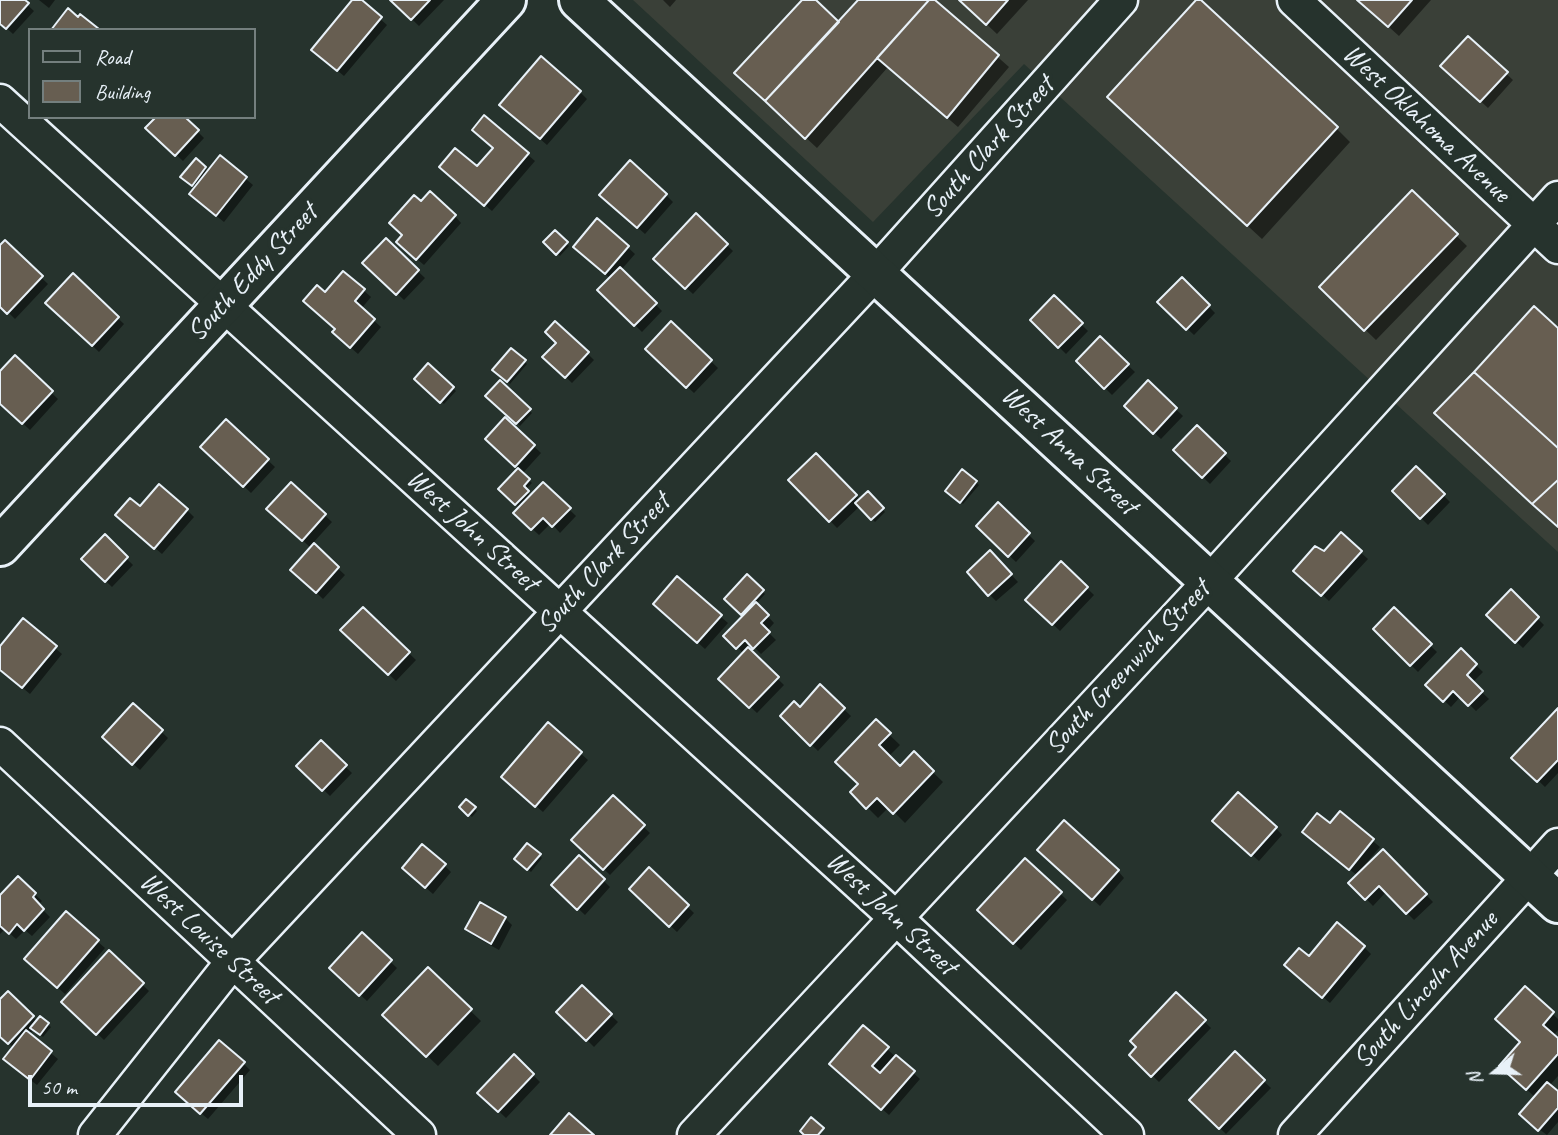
<!DOCTYPE html>
<style>
body{margin:0}
#map{position:relative;width:1558px;height:1135px;overflow:hidden;background:#26332d;font-family:Caveat,sans-serif}
canvas{display:block}
.legend{position:absolute;left:28px;top:28px;width:228px;height:91px;box-sizing:border-box;background:#26332d;border:2px solid #747f7e;margin:0;padding:9px 12px;list-style:none;font-size:21px;color:#e8f1f8}
.legend li{display:flex;align-items:center;gap:14px;height:35px}
.legend b{width:35px;border:2px solid #747f7e}
.north{position:absolute;left:1460px;top:1037px;width:70px;height:70px;-webkit-text-stroke:5px #26332d;paint-order:stroke;rotate:251deg;font-size:19px;font-weight:700;line-height:28px;text-align:center;color:#e8f1f8}
.north::after{content:'';display:block;margin:auto;width:24px;height:32px;background:#e8f1f8;clip-path:polygon(50% 0,100% 100%,50% 72%,0 100%)}
.scale{position:absolute;left:28px;top:1075px;width:215px;height:32px;box-sizing:border-box;border:4px solid #e8f1f8;border-top:0;padding-left:9px;font-size:21px;line-height:24px;white-space:nowrap;color:#e8f1f8;-webkit-text-stroke:5px #26332d;paint-order:stroke}
</style>
<div id="map">
<canvas width="1558" height="1135"></canvas>
<ul class="legend">
<li><b style="height:9px;background:#26332d"></b>Road</li>
<li><b style="height:19px;background:#675e51"></b>Building</li>
</ul>
<div class="north">N</div>
<div class="scale">50 m</div>
</div>
<script>
const c = document.querySelector('canvas').getContext('2d');
c.lineJoin = 'round';
function fillPath(path, color) { c.fillStyle = color; c.fill(path, 'evenodd'); }
function trace(path, color, width, dash) { c.strokeStyle = color; c.lineWidth = width; c.lineCap = dash ? 'butt' : 'round'; c.setLineDash(dash || []); c.stroke(path); }
function write(font, color, halo, rows, align = 'center') {
  c.font = font + ' Caveat,sans-serif'; c.lineWidth = 7; c.setLineDash([]); c.textBaseline = 'middle'; c.strokeStyle = halo; c.fillStyle = color; for (const [text, x, y, turn = 0] of rows) {
    c.save(); c.translate(x, y); c.rotate((+turn || 0) * Math.PI / 180); c.textAlign = isNaN(turn) ? turn : align; if (halo) c.strokeText(text, 0, 0); c.fillText(text, 0, 0); c.restore();
  }
}
const built = new Path2D(`
 M633,0h925v552l-534,-488 -151,158z`);
const shadow = new Path2D(`
 M0,0h22l12,11 -21,23 -13,-12z
 M39,0h16l-6,8z
 M355,0h4l28,25 -43,51 -24,-20z
 M392,0h52l-25,26z
 M663,0h13l-6,7z
 M805,0h8l26,24 21,-24h73l76,67 -51,60 -70,-60 -71,81 -70,-65z
 M961,0h67l-31,34z
 M1359,0h72l-32,36z
 M1468,38l45,42 -25,28 -45,-42z
 M580,92l7,7 -40,46 -39,-34z
 M1123,111l213,17 14,14 -88,97z
 M183,117l21,21 -21,23 -35,-33z
 M484,117l51,44 -43,50 -44,-38 29,-4 18,-21z
 M220,157l33,28 -29,37 -26,-21 -2,-13 -10,-8 19,-12 4,4z
 M1412,193l55,53 -91,94 -55,-53z
 M666,195l7,7 -28,32 -37,-33z
 M421,203l34,13 6,7 -37,42 -19,-16z
 M696,216l37,35 -40,43 -38,-35z
 M598,220l37,34 -14,16 41,41 -20,21 -43,-42 12,-11 -29,-25z
 M555,232l14,14 -9,10 -15,-14z
 M386,241l39,37 -21,22 -39,-37z
 M5,243l43,41 -33,35 -15,-15v-57z
 M344,273l27,24 -10,12 20,18 -23,27 -17,-15 -15,-44z
 M73,276l51,48 -25,28 -52,-49z
 M1182,279l33,34 -21,22 -35,-33z
 M1054,298l34,33 -22,23 -34,-34z
 M556,323l38,37 -22,23 -27,-26 13,-14z
 M671,323l47,45 -24,25 -47,-44z
 M1100,339l35,33 -23,23 -34,-34z
 M511,350l16,14 -17,20 -15,-14z
 M15,358l43,41 -28,31 -30,-28v-28z
 M428,366l28,25 -12,13 -28,-25z
 M500,383l32,30 -12,13 -32,-30z
 M1148,383l35,33 -22,23 -35,-33z
 M505,419l36,34 -19,21 10,9 -7,7 6,6 12,-12 33,32 -16,17 -9,-10 -12,12 -24,-22 5,-5 -20,-19 20,-20 -33,-30z
 M226,421l49,46 -24,26 -48,-46z
 M1197,428l34,33 -21,23 -35,-34z
 M816,455l45,46 7,-7 17,18 -10,10 -15,-16 -23,22 -46,-48z
 M1416,468l34,34 -22,23 -34,-34z
 M976,482l3,3 -16,19 -16,-13z
 M291,484l41,38 -20,22 33,31 -22,24 -24,-23 12,-28 -35,-32z
 M998,505l37,36 -19,21 -38,-36z
 M187,510l7,7 -32,37 -38,-32z
 M1341,535l27,24 -39,42 -26,-24z
 M105,537l28,28 -21,22 -29,-28z
 M990,552l28,30 -22,19 -7,-7z
 M1061,563l33,32 -34,36 -33,-32z
 M747,577l18,17 -9,10 18,19 -7,8 9,9 -15,14 -8,-8 -5,4 36,35 -27,28 -36,-34 23,-25 -18,-18 19,-20 -19,-17z
 M677,579l51,44 -23,26 -43,-38z
 M1511,592l33,33 -21,23 -35,-33z
 M363,609l53,51 -20,21 -53,-51z
 M1394,610l43,42 -19,20 -43,-43z
 M0,648h55l7,6 -32,40 -30,-25z
 M1461,651l22,21 -11,11 17,16 -13,12 -15,-15 -10,11 -23,-22z
 M820,687l31,29 -33,35 -36,-35 18,-7z
 M133,705l35,33 -28,32 -29,-26z
 M1558,710v63l-13,14 -31,-30z
 M876,722l24,23 -12,12 12,11 14,-14 29,28 -38,41 -16,-16 -11,11 -26,-26 8,-8z
 M548,724l40,36 -45,52 -33,-28z
 M321,743l31,30 -22,23 -31,-30z
 M613,798l37,35 -40,42 -36,-35z
 M466,802l11,9 -5,6 -11,-10z
 M1340,814l40,33 -17,20 2,2 18,-18 50,51 -19,18 -28,-28 -13,14 -22,-23 7,-7 -47,-37 19,-13z
 M1221,828h55l6,7 -23,26z
 M539,855l3,3 -11,14 -15,-13z
 M579,857l31,30 -25,28 -32,-30z
 M1046,857l72,14 6,7 -24,28z
 M1025,860l42,40 -46,50 -42,-40z
 M444,865l7,7 -18,22 -22,-19z
 M649,870l45,43 -17,19 -46,-43z
 M18,878l24,23 -4,4 12,12 -18,19 -7,-6 -9,9 -11,-10 -5,5v-36z
 M66,914l39,34 -40,46 -32,-28z
 M505,918l7,7 -13,25 -25,-14 -7,-7z
 M362,935l35,33 -30,33 -36,-33z
 M1364,947l7,7 -41,49 -37,-31 16,-13z
 M109,953l40,38 -45,49 -41,-39z
 M428,970l53,51 -43,45 -53,-51z
 M582,988l36,34 -24,25 -35,-35z
 M1525,989l33,30v11l-5,6 5,4v36l-9,10 9,8v28l-11,13 -19,-14 8,-23 -24,-22 10,-33z
 M8,994l30,28 2,-4 11,9 -8,10 -9,-8 -5,6 29,24 -21,26 -25,-19 2,-18 -14,-13v-33z
 M1176,994l35,34 -52,54 -28,-27z
 M887,1049l33,30 -31,36 -51,-44z
 M1235,1054l36,34 -45,46 -35,-34z
 M514,1056l26,26 -34,36 -26,-25z
 M244,1064l6,6 -42,49 -24,-20z`);
const building = new Path2D(`
 M0,0h25l4,3 -23,26 -6,-5z
 M352,0h10l20,17 -45,54 -26,-21z
 M390,0h40l-19,20z
 M802,0h14l23,22 -74,79 -31,-28z
 M858,0h71l-124,139 -40,-38z
 M929,0h6l64,55 -52,63 -70,-60z
 M959,0h49l-22,25z
 M1196,0h5l137,127 -91,99 -140,-129z
 M1357,0h55l-24,27z
 M68,8l10,9 2,-3 19,15 -48,1z
 M1468,36l40,36 -28,30 -40,-36z
 M541,56l40,35 -41,48 -41,-34z
 M484,115l45,38 -45,53 -45,-39 16,-19 22,18 16,-18 -21,-18z
 M156,117h29l14,13 -24,26 -30,-28z
 M220,155l27,22 -31,39 -27,-22z
 M196,158l10,9 -14,19 -12,-9z
 M630,160l37,34 -30,34 -38,-33z
 M1412,190l46,44 -94,97 -45,-44z
 M430,191l26,24 -40,45 -20,-18 6,-7 -13,-12 25,-28 7,6z
 M696,213l32,31 -43,45 -32,-30z
 M597,218l32,28 -24,28 -32,-27z
 M555,230l13,12 -12,13 -13,-13z
 M386,238l33,32 -23,25 -34,-32z
 M5,240l38,36 -36,38 -7,-7v-62z
 M620,267l37,36 -23,23 -37,-36z
 M343,271l22,18 -10,12 20,18 -25,29 -18,-16 3,-3 -32,-28 14,-16 8,7z
 M73,273l46,44 -27,29 -47,-43z
 M1182,277l28,28 -24,25 -29,-28z
 M1054,295l29,28 -25,25 -28,-28z
 M1534,306l24,22v120l-84,-76z
 M555,321l34,31 -24,26 -23,-21 14,-14 -11,-11z
 M671,321l41,39 -26,28 -41,-39z
 M1100,336l29,28 -25,25 -28,-28z
 M511,348l15,12 -19,22 -15,-12z
 M15,355l38,36 -31,33 -22,-20v-33z
 M428,363l26,24 -14,16 -26,-24z
 M1474,372l84,76v32l-26,24 -98,-91z
 M500,380l31,29 -15,15 -31,-28z
 M1148,380l29,28 -24,26 -29,-28z
 M505,417l30,28 -20,22 -30,-28z
 M226,419l43,40 -26,28 -43,-40z
 M1197,425l29,28 -24,25 -29,-28z
 M816,453l41,42 -28,27 -41,-42z
 M1416,466l29,28 -25,25 -28,-28z
 M518,468l12,11 -6,7 5,5 -14,14 -17,-16z
 M962,469l15,12 -17,22 -15,-12z
 M1558,480v47l-26,-23z
 M291,482l35,32 -24,27 -36,-32z
 M543,482l28,26 -19,19 -9,-9 -12,12 -18,-17z
 M159,484l29,25 -34,40 -39,-34 15,-17 10,8z
 M868,491l16,17 -13,12 -16,-17z
 M998,502l32,31 -22,24 -32,-31z
 M1341,532l21,19 -41,45 -28,-25 22,-25 9,5z
 M105,534l23,23 -23,25 -24,-23z
 M314,543l25,24 -23,26 -26,-23z
 M990,550l22,24 -24,22 -21,-24z
 M1061,561l27,26 -36,38 -27,-25z
 M747,574l17,16 -23,25 -17,-16z
 M677,576l45,39 -25,28 -44,-39z
 M1511,589l28,28 -24,26 -29,-28z
 M756,602l13,13 -8,8 9,9 -17,17 -8,-9 -9,9 -13,-13z
 M363,607l47,45 -22,23 -48,-45z
 M1394,607l38,37 -22,22 -37,-37z
 M23,618l34,28 -35,42 -22,-18v-24z
 M748,647l31,30 -30,31 -31,-29z
 M1461,648l16,16 -10,11 16,16 -15,15 -15,-15 -10,11 -18,-17z
 M820,684l25,24 -35,38 -30,-30 14,-15 6,6z
 M133,703l30,27 -31,35 -30,-28z
 M1558,708v52l-21,22 -26,-24z
 M876,719l15,14 -12,12 21,21 14,-15 20,20 -41,43 -16,-16 -11,11 -16,-17 8,-8 -23,-22z
 M548,722l34,30 -47,55 -34,-30z
 M321,740l26,25 -25,26 -26,-25z
 M1238,792l39,35 -26,29 -39,-35z
 M613,795l32,30 -42,45 -32,-30z
 M466,799l10,8 -8,9 -9,-9z
 M1340,811l34,28 -25,31 -47,-38 15,-19 13,10z
 M1064,820l55,50 -27,30 -55,-50z
 M527,843l14,11 -14,16 -13,-11z
 M422,844l24,20 -21,24 -23,-20z
 M1383,849l44,45 -21,20 -27,-28 -14,14 -17,-17z
 M579,855l26,24 -28,31 -26,-25z
 M1025,858l37,34 -49,52 -36,-34z
 M649,867l40,38 -20,22 -40,-38z
 M18,876l18,17 -3,4 11,12 -20,22 -7,-7 -8,10 -9,-8v-31z
 M480,902l26,15 -15,27 -26,-15z
 M66,911l33,29 -42,48 -33,-29z
 M1337,922l28,24 -43,52 -38,-33 15,-17 10,8z
 M362,932l30,28 -33,36 -30,-28z
 M109,950l35,33 -48,52 -35,-33z
 M428,967l44,42 -46,48 -44,-42z
 M582,985l30,29 -26,27 -30,-29z
 M1525,986l29,26 -11,13 15,13v16l-32,36 -27,-24 21,-24 -25,-23z
 M8,991l26,25 -26,28 -8,-7v-38z
 M1176,992l30,28 -55,57 -22,-22 7,-8 -6,-6z
 M40,1016l9,7 -9,12 -10,-7z
 M863,1025l26,22 -17,19 8,7 16,-18 19,16 -34,39 -52,-46z
 M26,1030l26,21 -22,29 -27,-21z
 M219,1040l26,22 -45,52 -25,-22z
 M1235,1051l30,29 -46,49 -30,-29z
 M514,1054l20,20 -36,38 -21,-19z
 M1547,1082l11,9v17l-20,23 -19,-17z
 M569,1113l25,22h-44z
 M811,1117l13,11 -6,7h-14l-4,-4z`);
const minor = new Path2D(`
 M1294,0l264,247
 M0,101l896,817 231,217
 M0,744l419,391
 M95,1135l138,-174 643,-688 245,-273
 M694,1135l516,-554 348,-383
 M1295,1135l263,-290`);
const secondary = new Path2D(`
 M579,0l979,903
 M0,546l506,-546`);
const streetNames = [
 ["West Oklahoma Avenue",1426,124,43],
 ["South Clark Street",989,148,-48],
 ["South Eddy Street",253,273,-47],
 ["West Anna Street",1069,451,43],
 ["West John Street",472,531,42],
 ["South Clark Street",604,564,-47],
 ["South Greenwich Street",1128,668,-47],
 ["West John Street",891,914,43],
 ["West Louise Street",209,939,43],
 ["South Lincoln Avenue",1426,990,-48]
];
fillPath(built, '#3a4038');
fillPath(shadow, '#0007');
fillPath(building, '#675e51');
trace(building, '#e8f1f8', 2);
trace(minor, '#e8f1f8', 37);
trace(secondary, '#e8f1f8', 44);
trace(minor, '#26332d', 32);
trace(secondary, '#26332d', 38);
write('28px', '#e8f1f8', '#26332d', streetNames);
</script>
